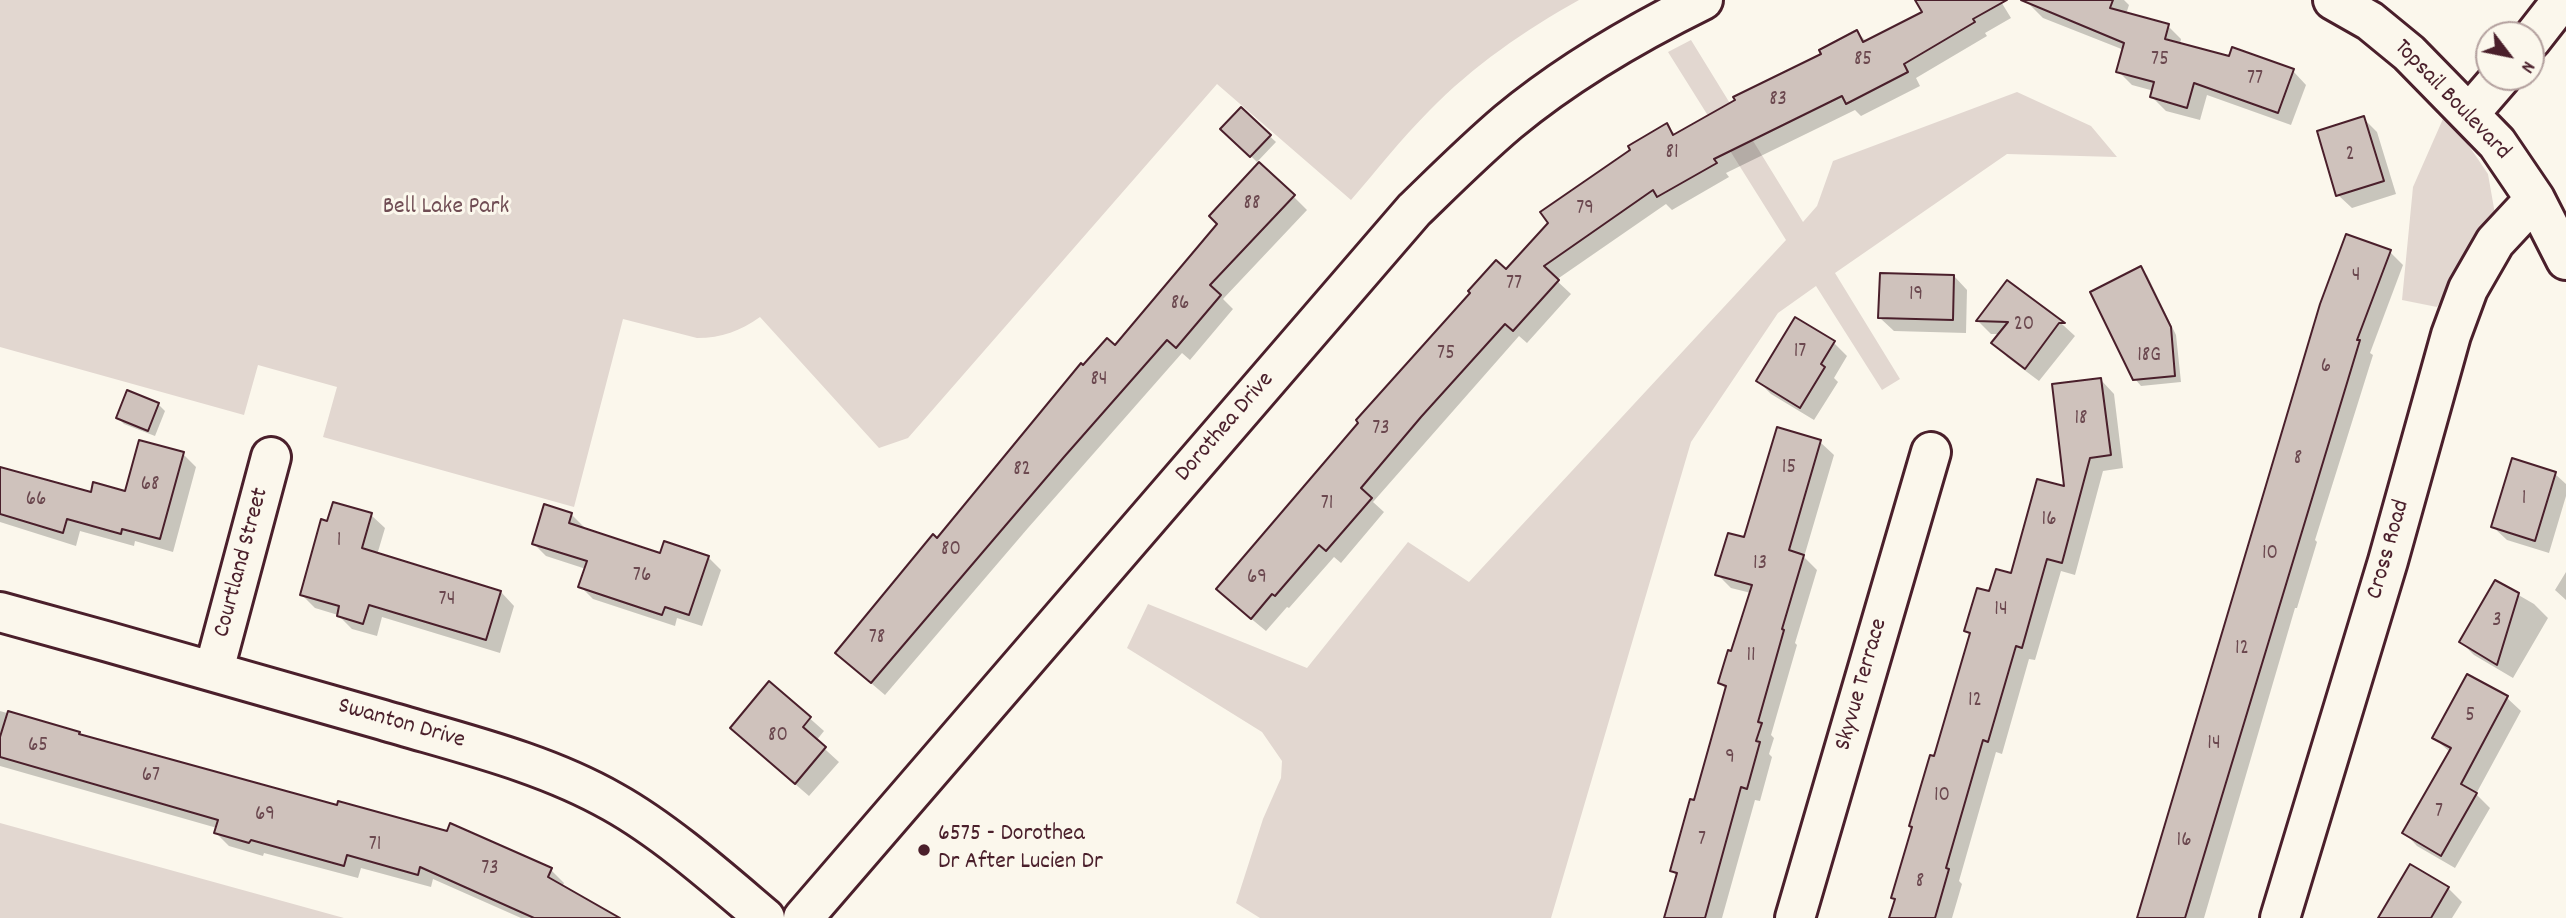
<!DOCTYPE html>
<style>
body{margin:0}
#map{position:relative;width:2566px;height:918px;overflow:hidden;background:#fbf7ec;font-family:Dekko,sans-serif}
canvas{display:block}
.north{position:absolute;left:2475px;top:21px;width:70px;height:70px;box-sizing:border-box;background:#fbf7ec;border:2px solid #b4a19f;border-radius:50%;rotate:122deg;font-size:19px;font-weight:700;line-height:28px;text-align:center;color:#4a1f2b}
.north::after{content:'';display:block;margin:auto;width:24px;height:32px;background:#4a1f2b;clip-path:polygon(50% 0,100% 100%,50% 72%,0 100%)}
</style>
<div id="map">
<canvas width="2566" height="918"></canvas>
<div class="north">N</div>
</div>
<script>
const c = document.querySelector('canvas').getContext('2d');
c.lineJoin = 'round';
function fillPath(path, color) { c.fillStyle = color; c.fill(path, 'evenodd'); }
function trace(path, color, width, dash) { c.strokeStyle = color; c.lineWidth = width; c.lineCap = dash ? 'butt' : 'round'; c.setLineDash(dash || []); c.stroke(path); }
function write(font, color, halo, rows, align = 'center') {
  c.font = font + ' Dekko,sans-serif'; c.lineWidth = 6; c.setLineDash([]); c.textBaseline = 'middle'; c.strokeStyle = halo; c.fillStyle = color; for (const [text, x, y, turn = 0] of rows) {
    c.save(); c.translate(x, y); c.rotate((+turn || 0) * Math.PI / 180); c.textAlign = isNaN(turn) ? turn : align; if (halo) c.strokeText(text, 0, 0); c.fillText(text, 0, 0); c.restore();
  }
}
const green = new Path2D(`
 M0,0h1579c-54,30 -106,66 -150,111 -28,28 -52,59 -78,89l-134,-116 -309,354 -29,10 -119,-131c-20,14 -38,21 -63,21l-74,-19 -49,188 -251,-70 14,-50 -79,-22 -14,50 -244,-68z
 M1691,40l112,182 14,-16 16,-45 184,-69 74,34 26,31 -110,-3 -172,119 65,106 -18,11 -66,-104 -38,27 -87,129 -140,476h-291l-24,-15 27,-84 18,-41 1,-17 -20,-29 -135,-84 21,-44 159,64 101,-126 61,40 317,-342 -118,-188z
 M2446,112l42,62 7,40 -37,55 -21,38 -35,-7 11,-113z
 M0,823l344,95h-344z`);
const shadow = new Path2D(`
 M1918,0h82l11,18 -26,15 2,3 -71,42 4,8 -59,30 -6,-6 -129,63 3,4 -57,33 -6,-6 -110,76 15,14 -44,49 -8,-7 -146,166 11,10 -43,51 -7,-6 -45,51 -2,-1 -21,24 -35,-29 275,-331 160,-146 10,10 147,-80 34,-23 10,10 57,-29z
 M2031,0h93l5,5 -3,9 42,12 13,13 -1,6 113,26 13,14 -15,40 -84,-30 -7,25 -34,-9 -14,-14 2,-6 -22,-6 -14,-14 6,-21 -81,-32 -14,-14z
 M1241,110l35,32 -19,20 -34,-33z
 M2363,118l14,14 19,62 -44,14 -14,-13z
 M1293,196l14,14 -84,89 10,10 -43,51 -8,-7 -154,175 -143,167 -34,-29 -14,-13 247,-285 31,-21z
 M2390,252l13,13 -33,88 3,2 -58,185 2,2 -20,66h-2l-91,310h-66z
 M2140,269l7,6 29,60 5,47 -40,4 -6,-7z
 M1954,276l13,14 -1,43 -72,-2 -14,-13z
 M2007,282l56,43 12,11 -36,45 -32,-24 -13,-14 7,-9h-10l-13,-13z
 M1834,343l13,13 -13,22 4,4 -24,38 -43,-26 -13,-13z
 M2101,380l13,14 9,74 -20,3 -28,104 -14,-4 -26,89 -6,-1 -27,95 -6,-2 -37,129 3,3 -10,34h-63l82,-283 -5,-5 25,-37 21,-18 54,-86z
 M158,404l7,7 -10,25 -31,-12 -6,-6z
 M1820,442l14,13 -30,102 13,13 -22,73 2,2 -26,90 3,3 -5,16 3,3 -12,44 -5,-1 -33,118h-56l12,-41 -6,-6 23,-69 31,-113 -6,-6 12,-30 19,-60 -20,-5 -14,-14z
 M183,454l13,13 -23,85 -38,-11 -1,5 -54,-15 -4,15 -76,-24v-51l92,23 34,-1z
 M2555,474l11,10v12l-17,57 -42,-13 -14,-13z
 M571,514l13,13 -1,3 78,26 4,-13 44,15 12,12 -19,56 -25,-8 -2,8 -82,-27 -13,-13 6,-17 -40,-13 -12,-12z
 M371,515l14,13 -8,27 124,37 13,14 -14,47 -118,-36 -5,19 -25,-7 -14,-14 -23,-7 -13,-13 26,-72z
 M2566,572v28l-11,-10z
 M2496,582l38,22 14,14 -35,60 -39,-23 -13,-13z
 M770,683l54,48 -8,10 23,21 -30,34 -64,-55z
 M2507,698l14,13 -45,83 14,14 -35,60 -38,-22 -13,-14 46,-80 -16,-14z
 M0,711l551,159 13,13 -2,4 54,31h-95l-88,-39 -2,8 -70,-19 -3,10 -94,-25 -1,3 -34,-10 -13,-13 1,-5 -217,-62z
 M2448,888l14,14 -10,16h-72z`);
const building = new Path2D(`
 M1915,0h92l-34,19 2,3 -71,42 4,8 -62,32 -4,-8 -128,63 3,4 -60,34 -4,-7 -109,76 15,14 -46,51 -8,-7 -84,93 -60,71 11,10 -46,53 -7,-6 -44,51 -3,-2 -21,25 -35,-30 142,-166 -2,-3 114,-127 -2,-2 28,-31 10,9 42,-46 -8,-11 90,-62 -2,-4 39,-23 6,12 62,-35 -2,-3 88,-43 -2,-4 38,-20 6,12 59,-30z
 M2021,0h92l-3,8 59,16 -4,15 64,17 3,-9 62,22 -16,44 -84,-30 -7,25 -37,-11 4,-15 -38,-10 8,-29z
 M1241,107l30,28 -21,22 -30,-28z
 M2364,116l20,65 -48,15 -19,-65z
 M1259,162l36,33 -85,90 11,10 -45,53 -9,-8 -103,117 -193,226 -36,-30 98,-119 4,4 144,-175 2,2 24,-27 8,7 102,-121 -8,-8z
 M2346,234l45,16 -34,90h3l-175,578h-48l183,-614z
 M2141,266l30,61 4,49 -42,4 -43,-88z
 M1880,273l74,2 -1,45 -75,-2z
 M2007,280l58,43h-6l-34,46 -34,-26 17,-21 -32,-1z
 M1795,317l40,24 -14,23 4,3 -25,41 -44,-27z
 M2101,378l10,77 -21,3 -28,105 -15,-4 -25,89 -6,-2 -28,96 -5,-2 -37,128 3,1 -14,49h-46l6,-19 -4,-1 21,-71 -3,-1 21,-71 4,1 36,-123 -6,-2 13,-43 12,3 7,-22 15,4 26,-94 27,7 -12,-102z
 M127,390l32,13 -11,28 -32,-13z
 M1777,427l44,13 -32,110 15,5 -22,74 2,1 -26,92 4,1 -6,18 4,1 -13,47 -6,-2 -36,131h-41l13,-45 -7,-2 20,-72 4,1 32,-114 -8,-3 10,-33 3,1 21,-66 -37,-10 13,-42 16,4z
 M139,440l45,12 -24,87 -38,-10 -1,5 -54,-15 -4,14 -63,-19v-47l91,25 2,-10 32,9z
 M2512,458l44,14 -21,69 -44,-14z
 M333,502l39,11 -10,35 139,43 -15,49 -117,-35 -6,19 -26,-8 2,-10 -39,-11 21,-76 6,2z
 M544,504l28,9 -3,10 91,30 4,-12 45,15 -20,59 -24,-8 -3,8 -84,-28 9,-26 -55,-17z
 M2495,580l24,13 -22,72 -38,-23z
 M2467,674l41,22 -47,88 16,9 -36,63 -39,-23 49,-85 -19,-10z
 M769,681l42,36 -8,10 23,20 -31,37 -65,-56z
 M8,711l72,21 -1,2 258,71 1,-4 109,30 3,-8 102,45 -4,9 72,41h-86l-114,-51 -2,8 -71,-20 -3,11 -93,-26 -2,3 -35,-10 4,-13 -218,-63v-20z
 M2410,864l39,23 -18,31h-53z`);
const minor = new Path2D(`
 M2333,0l37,21 39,32 88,90 38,56 31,61
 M2531,40l25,-32 3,-8
 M2469,114l32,-37
 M0,612c128,35 256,71 383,108 77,23 160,42 230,82 52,29 106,77 152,116
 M214,670l57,-213
 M803,918l611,-708c31,-30 61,-60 94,-88 59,-49 126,-88 195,-122
 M1795,918l136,-466
 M2280,918l108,-357 63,-226 17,-46 27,-47 40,-43`);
const markers = [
 [924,850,7,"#4a1f2b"]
];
const numberNames = [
 ["85",1863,61],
 ["75",2160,61],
 ["77",2255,80],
 ["83",1778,101],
 ["81",1672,154],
 ["2",2350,156],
 ["88",1252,205],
 ["79",1585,210],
 ["4",2356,277],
 ["77",1514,285],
 ["19",1916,296],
 ["86",1180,305],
 ["20",2024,326],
 ["17",1800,353],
 ["75",1446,355],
 ["18G",2149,357],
 ["6",2326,368],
 ["84",1099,381],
 ["18",2081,420],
 ["73",1381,430],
 ["8",2298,460],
 ["15",1789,469],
 ["82",1022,471],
 ["68",150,486],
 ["1",2524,500],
 ["66",36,501],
 ["71",1327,505],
 ["16",2049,521],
 ["1",339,542],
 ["80",951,551],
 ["10",2270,555],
 ["13",1760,565],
 ["76",642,577],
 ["69",1257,579],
 ["74",447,601],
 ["14",2001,611],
 ["3",2497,622],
 ["78",877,639],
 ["12",2242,650],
 ["11",1751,657],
 ["12",1975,702],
 ["5",2470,717],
 ["80",778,737],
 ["14",2214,745],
 ["65",38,747],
 ["9",1730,759],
 ["67",151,777],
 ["10",1942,797],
 ["7",2439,813],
 ["69",265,816],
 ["7",1702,841],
 ["16",2184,842],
 ["71",375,846],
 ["73",490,870],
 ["8",1920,883]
];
const streetNames = [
 ["Topsail Boulevard",2451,101,46],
 ["Dorothea Drive",1226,428,-49],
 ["Cross Road",2390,550,-74],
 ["Courtland Street",243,563,-75],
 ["Skyvue Terrace",1863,685,-74],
 ["Swanton Drive",401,725,16]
];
const parkNames = [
 ["Bell Lake Park",446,209]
];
const poiNames = [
 ["6575 - Dorothea",938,836],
 ["Dr After Lucien Dr",938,864]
];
fillPath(green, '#e2d7d0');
fillPath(shadow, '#0003');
fillPath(building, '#cfc2bc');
trace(building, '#4a1f2b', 2);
trace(minor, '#4a1f2b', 44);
trace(minor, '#fbf7ec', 38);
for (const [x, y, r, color] of markers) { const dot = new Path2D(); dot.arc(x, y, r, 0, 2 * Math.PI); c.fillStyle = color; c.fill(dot); trace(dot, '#fbf7ec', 2.5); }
write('21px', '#6b484f', null, numberNames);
write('24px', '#4a1f2b', '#fbf7ec', streetNames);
write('24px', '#704d54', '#fbf7ec', parkNames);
write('24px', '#4a1f2b', '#fbf7ec', poiNames, 'left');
</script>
